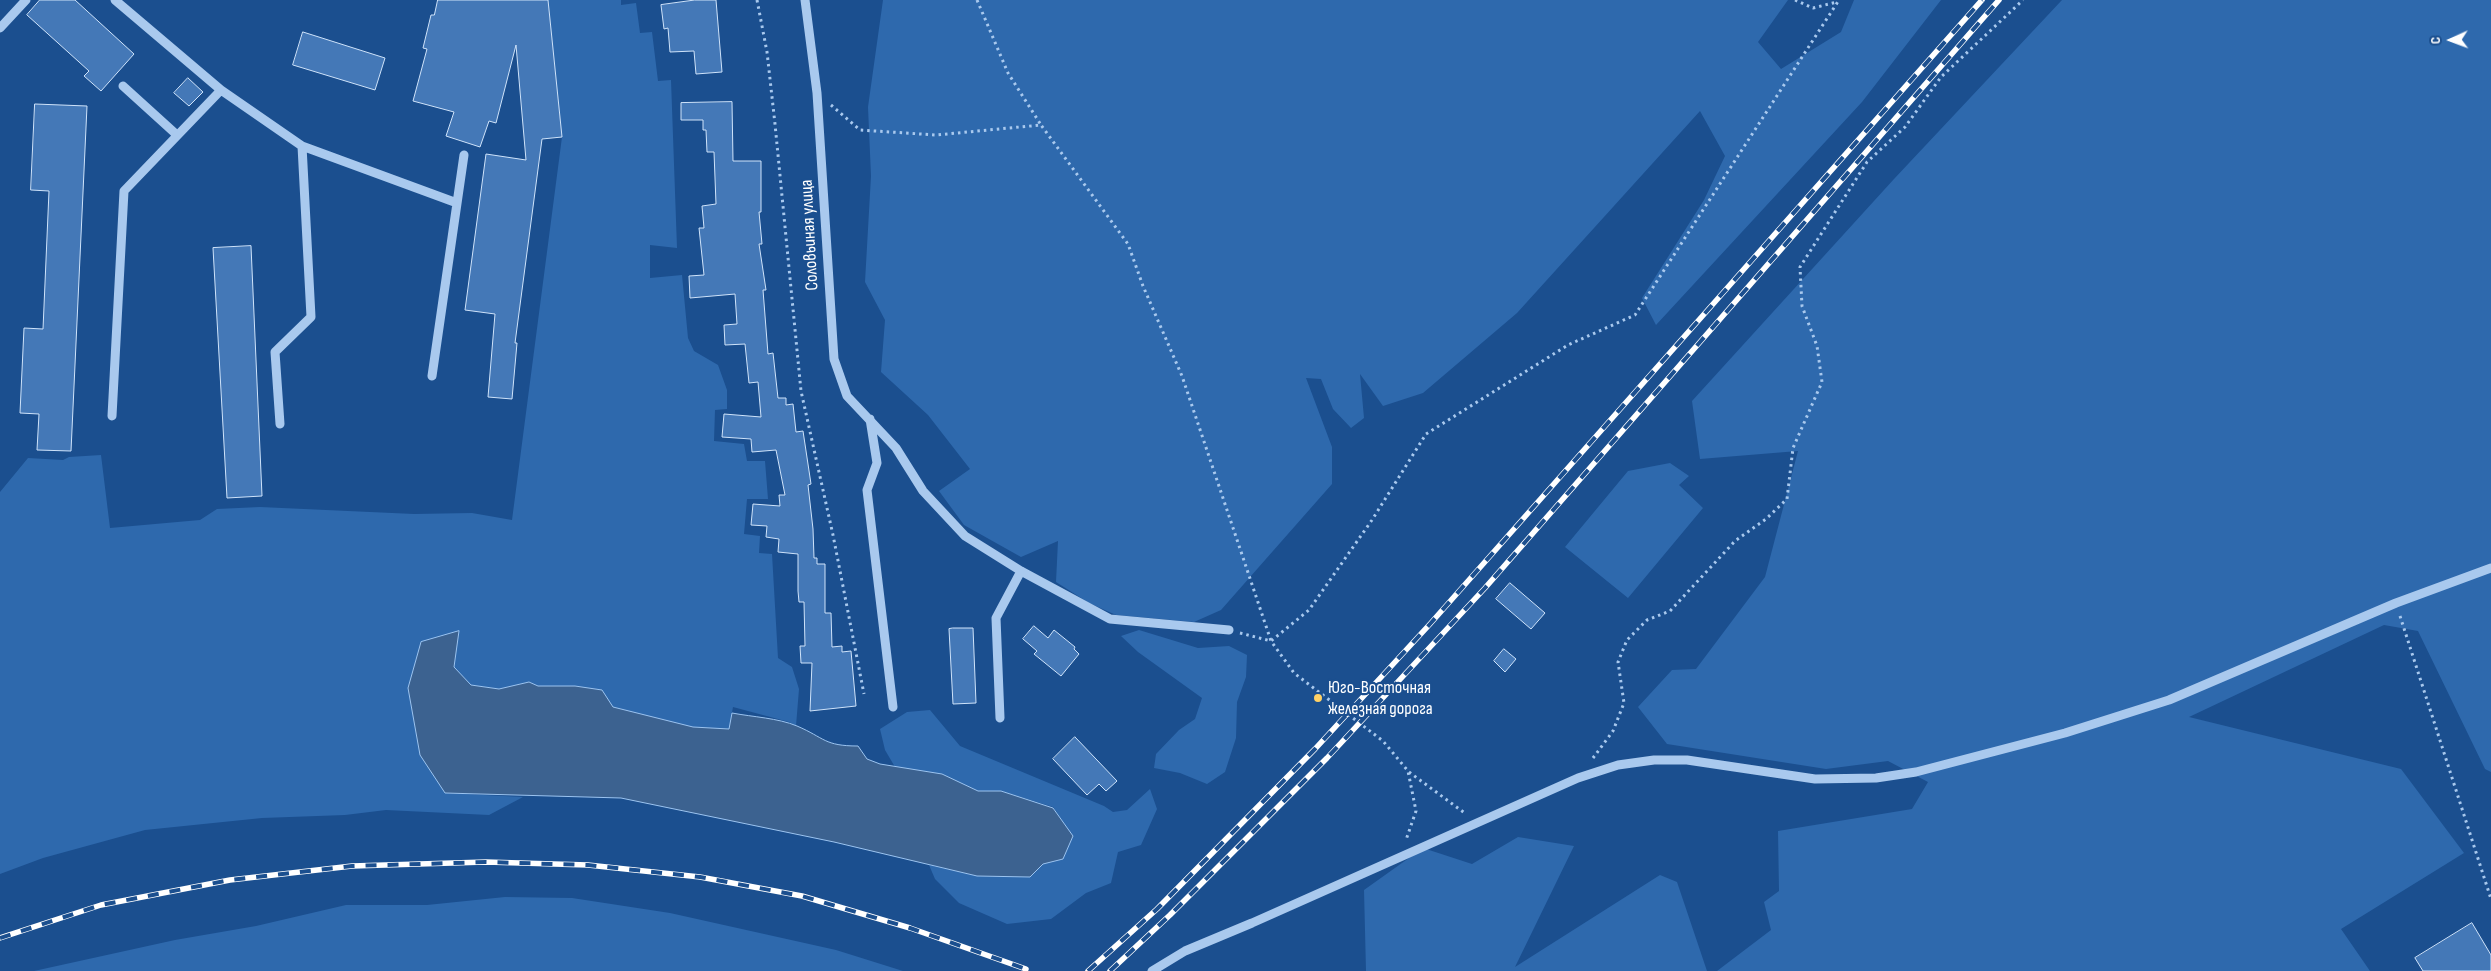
<!DOCTYPE html>
<meta charset="utf-8">
<style>
body{margin:0}
#map{position:relative;width:2491px;height:971px;overflow:hidden;background:#1b4f8f;font-family:"Sofia Sans Condensed",sans-serif}
canvas{display:block}
.north{position:absolute;left:2426px;top:15px;width:50px;height:50px;-webkit-text-stroke:4px #1b4f8f;paint-order:stroke;rotate:268deg;font-size:14px;font-weight:700;line-height:20px;text-align:center;color:#fff}
.north::after{content:'';display:block;margin:auto;width:18px;height:22px;background:#fff;clip-path:polygon(50% 0,100% 100%,50% 72%,0 100%)}
</style>
<div id="map">
<canvas width="2491" height="971"></canvas>
<div class="north">С</div>
</div>
<script>
const c = document.querySelector('canvas').getContext('2d');
c.lineJoin = 'round';
function fillPath(path, color) { c.fillStyle = color; c.fill(path, 'evenodd'); }
function trace(path, color, width, dash) { c.strokeStyle = color; c.lineWidth = width; c.lineCap = dash ? 'butt' : 'round'; c.setLineDash(dash || []); c.stroke(path); }
function write(font, color, halo, rows, align = 'center') {
  c.font = font + ' "Sofia Sans Condensed",sans-serif'; c.lineWidth = 4.5; c.setLineDash([]); c.textBaseline = 'middle'; c.strokeStyle = halo; c.fillStyle = color; for (const [text, x, y, turn = 0] of rows) {
    c.save(); c.translate(x, y); c.rotate((+turn || 0) * Math.PI / 180); c.textAlign = isNaN(turn) ? turn : align; if (halo) c.strokeText(text, 0, 0); c.fillText(text, 0, 0); c.restore();
  }
}
const green = new Path2D(`
 M548,0h73v5l15,-2 4,30 12,-1 6,49 13,-1 6,168 -27,-3v33l32,-3 6,63 6,13 24,14 9,25v19l-12,1 -1,31 30,3 3,17h18l3,38h-21l-3,35 16,2 -1,17 13,1 6,104 14,9 7,22 -3,37 -7,-4 -56,-15 -4,22 -36,-2 -80,-20 -12,-17 -26,-4h-37l-9,-4 -30,7 -28,-4 -17,-18 5,-36 -38,11 24,151 78,4 -34,18 -103,-5 -41,5 -83,3 -117,12 -102,28 -43,16v-382l28,-34 35,2 6,-3 32,-2 9,73 90,-8 17,-11 43,-2 154,7 58,-1 40,7 50,-383z
 M883,0h905l-30,42 23,27 60,-37 13,-32h87l-79,102 -206,223 -14,-27 62,-98 21,-44 -25,-45 -183,202 -94,80 -40,13 -23,-32 4,44 -13,10 -18,-19 -12,-30 -15,-1 26,69v37l-111,126 -27,12 -78,-7 -27,-12 -33,-21 2,-41 -37,16 -57,-32 -25,-34 31,-22 -42,-54 -47,-43 4,-52 -20,-38 6,-106 -3,-69z
 M2062,0h429v772l-6,-3 -67,-138 -34,-6 -195,92 212,52 63,84 -123,76 29,42h-653l54,-41 -7,-28 15,-11 -1,-60 134,-22 16,-27 -40,-21 -62,8 -159,-25 -29,-37 34,-37 24,-1 69,-92 33,-126 -98,8 -8,-58 202,-222z
 M1670,463l19,13 -10,9 24,23 -75,90 -63,-51 63,-76z
 M1139,630l59,18 31,-2 18,9 -1,22 -9,25 -1,36 -11,34 -18,12 -27,-11 -26,-5 2,-14 23,-24 16,-11 7,-21 -64,-46 -17,-16z
 M930,710l30,36 144,60 9,6 14,-2 23,-21 7,20 -16,36 -23,7 -7,31 -25,10 -35,26 -44,5 -48,-21 -24,-24 -6,-14 48,11 53,1 13,-13 20,-5 9,-23 -19,-29 -52,-16h-23l-36,-17 -47,-7 -10,-17 -5,-21 27,-17z
 M1518,837l56,9 -59,121 145,-92 17,7 30,89h-341l-2,-81 59,-42 49,16z
 M505,897l67,1 98,15 166,37 67,21h-869l141,-31 81,-14 90,-21h81z`);
const water = new Path2D(`
 M459,631l-5,36 17,18 28,4 30,-7 9,4h37l27,4 11,17 80,20 36,2 3,-16c21,4 46,5 65,13 28,12 27,20 61,20l9,13 13,5 62,10 36,17h23l52,17 20,28 -10,23 -20,5 -13,13 -53,-1 -143,-34 -213,-44 -176,-5 -25,-38 -12,-67 13,-46z`);
const building = new Path2D(`
 M40,0h35l59,54 -33,37 -17,-15 5,-5 -62,-56z
 M438,0h110l14,137 -20,2 -27,204h2l-5,56 -24,-2 7,-83 -30,-4 21,-156 40,6 -10,-115 -20,78 -7,-2 -9,26 -34,-11 8,-24 -41,-11 14,-52 -4,-1 8,-33h3z
 M695,0h21l6,72 -26,2 -2,-23 -24,1 -2,-24 -4,1 -3,-24z
 M303,32l82,26 -10,32 -82,-25z
 M188,78l15,14 -14,14 -15,-13z
 M732,102l1,59h28v51h-2l3,32h-3l7,46h-3l5,64 5,-1 5,45h8v7l7,-1 3,28 7,-1 8,53 -3,1 5,44 1,29h3v6h8v49h6l1,34 10,-1v6l9,-1 5,55 -46,5 2,-48h-11l-1,-17h5l-1,-44h-5l-1,-11v-37l-20,-2 1,-13 -13,-2 1,-11 -16,-1 2,-21 27,2 -1,-11h6l-9,-45 -24,2 -1,-13 -29,-2 2,-23 37,3 -3,-35 -9,1 -4,-39 -20,1 -1,-20 13,-1 -2,-30 -45,4 -1,-22 15,-1 -5,-47h5l-2,-22 14,-2 -2,-52h-7l-1,-22h-3v-10h-22v-17z
 M35,104l52,2 -16,345 -34,-1 2,-36 -19,-1 4,-85 19,1 6,-138 -18,-1z
 M251,246l11,250 -35,2 -14,-250z
 M1510,583l35,30 -14,16 -35,-30z
 M1034,626l14,12 6,-8 21,17 -1,2 5,5 -18,22 -27,-22 3,-3 -14,-12z
 M953,628h20l3,75 -23,1 -4,-75z
 M1504,649l12,10 -11,13 -11,-11z
 M1075,737l42,44 -11,10 -7,-7 -12,11 -34,-36z
 M2472,923l19,32v16h-68l-8,-13z`);
const path = new Path2D(`
 M757,0l10,52 8,72 26,267 32,144 31,159
 M977,0l31,73 33,52
 M1795,0l18,8 24,-6
 M831,105l29,25 76,5 105,-10 87,119 15,42 39,90 89,265 23,32 89,68 25,30 8,40 -10,29
 M2400,616l91,283
 M1240,633l31,8 38,-31 63,-90 54,-86 142,-89 67,-30 204,-315
 M1593,758l20,-27 11,-28 -6,-41 9,-22 20,-20 23,-9 65,-70 31,-22 21,-20 6,-51 29,-66 -5,-36 -15,-40 -2,-39 67,-105 38,-35 36,-50 82,-77
 M1409,772l57,42`);
const minor = new Path2D(`
 M115,0l106,90 81,56 155,57
 M805,0l12,93 17,266 13,37 49,52 27,43 42,45 56,35 89,48 119,11
 M0,28l26,-28
 M123,86l54,49
 M432,376l32,-221
 M112,416l12,-225 97,-101
 M870,419l7,44 -10,27 26,217
 M280,424l-5,-72 36,-35 -9,-171
 M1000,718l-4,-100 25,-47
 M1152,971l33,-20 67,-28 326,-145 40,-13 36,-5h33l128,19 61,-1 40,-6 149,-39 104,-33 227,-97 95,-35`);
const rail = new Path2D(`
 M0,938l101,-33 129,-25 122,-14 134,-4 102,3 112,12 102,19 108,32 116,41
 M1088,971l69,-62 158,-160 115,-125 552,-624
 M1110,971l60,-56 157,-157 158,-170 514,-588`);
const markers = [
 [1318,698,5,"#ffd166"]
];
const streetNames = [
 ["Соловьиная улица",810,235,-93]
];
const poiNames = [
 ["Юго-Восточная",1328,688],
 ["железная дорога",1328,709]
];
fillPath(green, '#2e69ad');
fillPath(water, '#3c6290');
trace(water, '#9cc4f0', 1);
fillPath(building, '#4478b7');
trace(building, '#cfe3fa', 1);
trace(path, '#a9c9ee', 3, [2.5, 4]);
trace(minor, '#a9c9ee', 9);
trace(rail, '#fff', 5.5);
trace(rail, '#1b4f8f', 4, [11]);
for (const [x, y, r, color] of markers) { const dot = new Path2D(); dot.arc(x, y, r, 0, 2 * Math.PI); c.fillStyle = color; c.fill(dot); trace(dot, '#1b4f8f', 2); }
write('18px', '#fff', '#1b4f8f', streetNames);
write('18px', '#fff', '#1b4f8f', poiNames, 'left');
</script>
